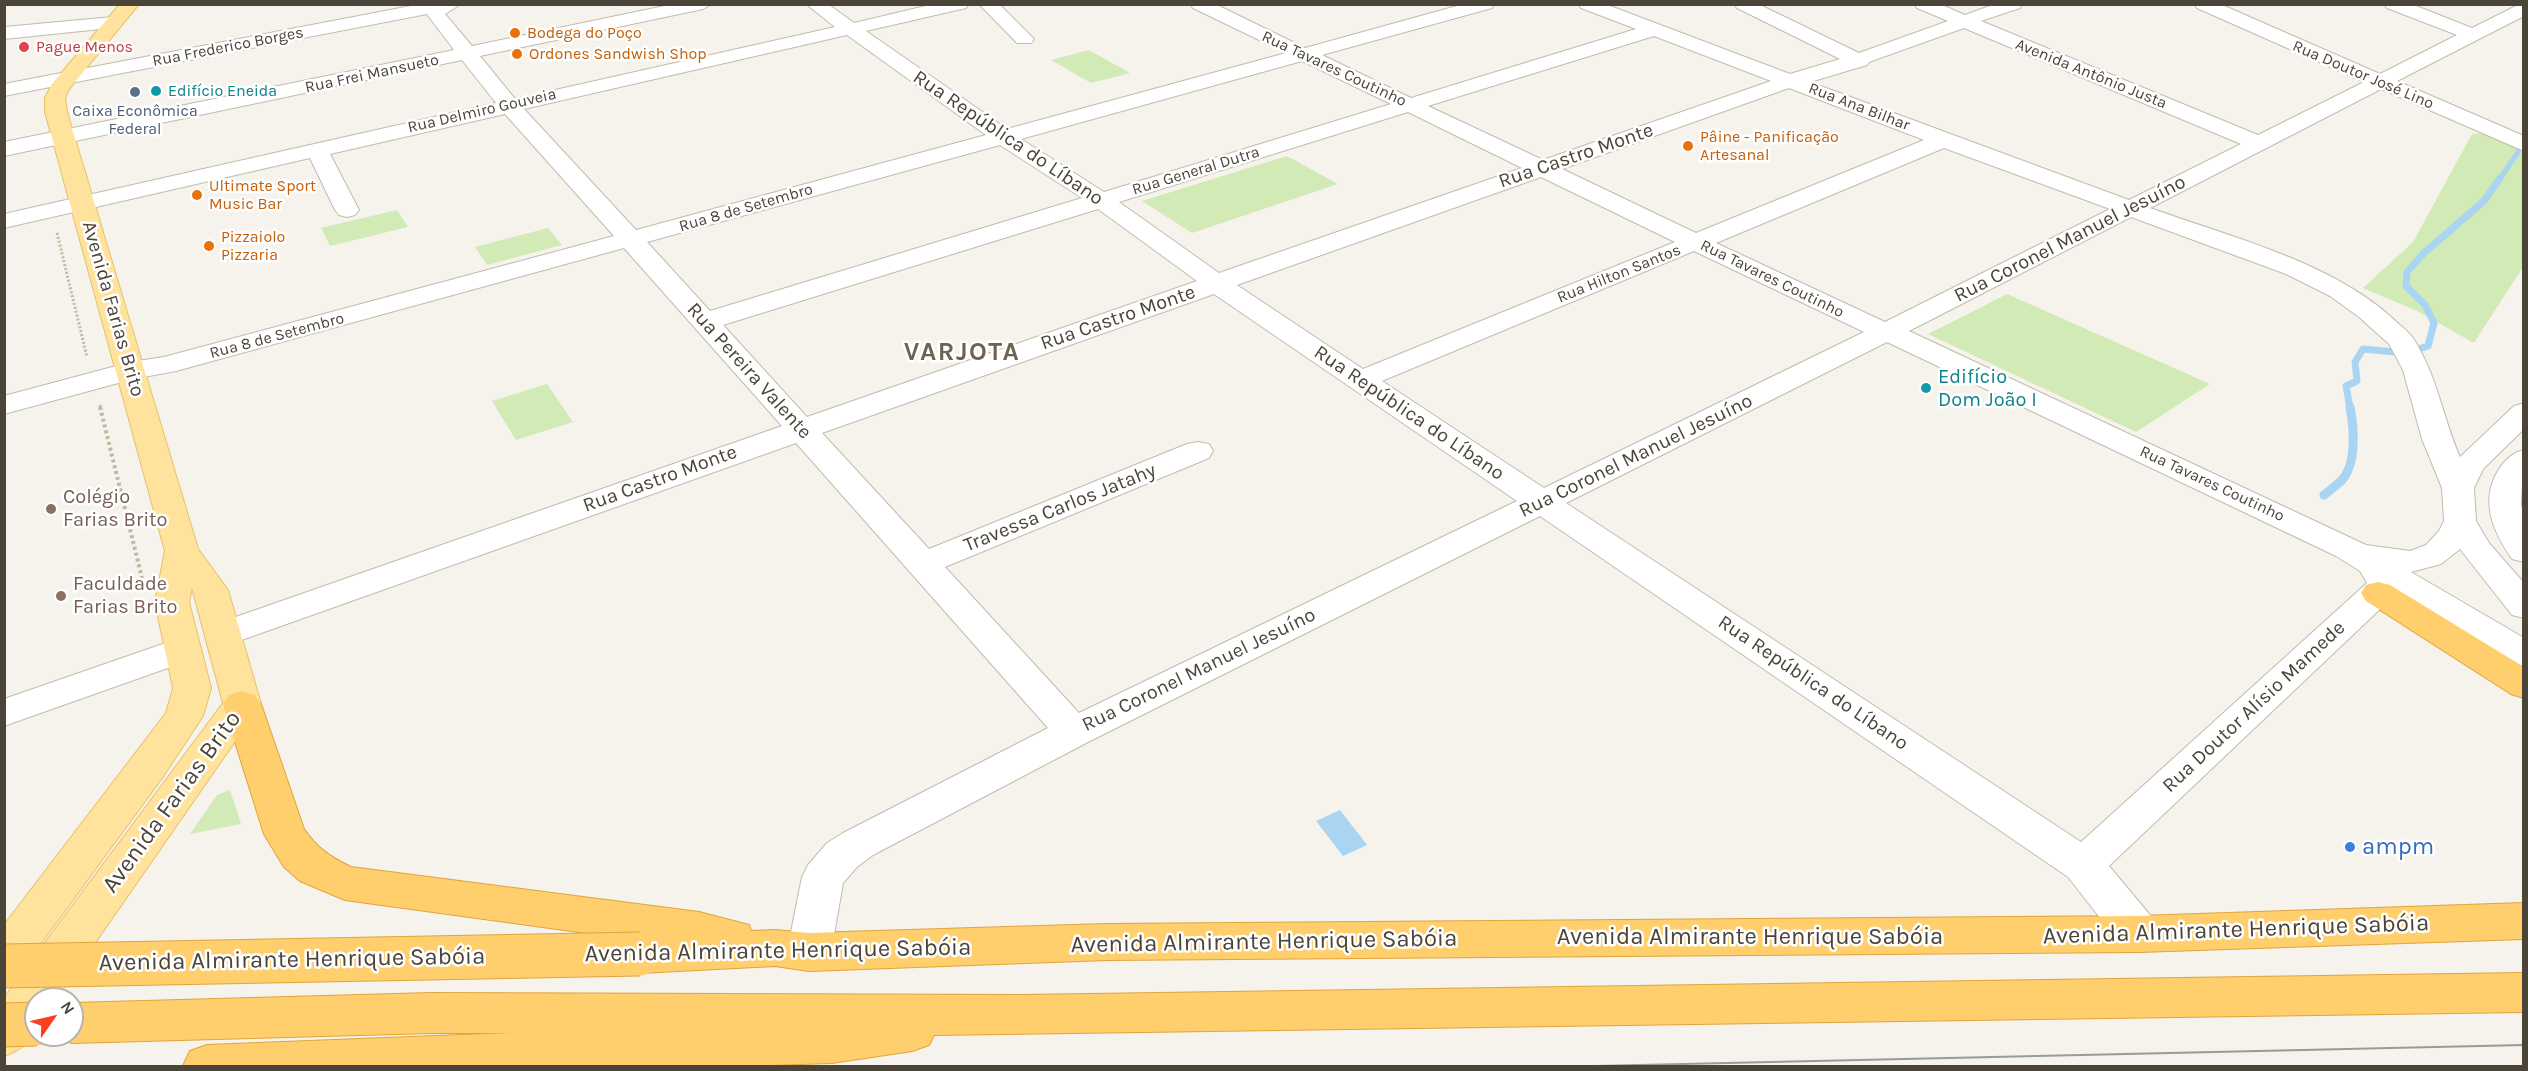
<!DOCTYPE html>
<meta charset="utf-8">
<style>
body{margin:0}
#map{position:relative;width:2528px;height:1071px;overflow:hidden;background:#f6f3ec;font-family:Karla,sans-serif}
canvas{display:block}
.frame{position:absolute;inset:0;border:6px solid #4b4439;pointer-events:none}
.north{position:absolute;left:24px;top:987px;width:60px;height:60px;box-sizing:border-box;background:#fff;border:2px solid #b7b4b0;border-radius:50%;rotate:56deg;font-size:16px;font-weight:700;line-height:24px;text-align:center;color:#4b4439}
.north::after{content:'';display:block;margin:auto;width:21px;height:27px;background:#fc3f1d;clip-path:polygon(50% 0,100% 100%,50% 72%,0 100%)}
</style>
<div id="map">
<canvas width="2528" height="1071"></canvas>
<div class="frame"></div>
<div class="north">N</div>
</div>
<script>
const c = document.querySelector('canvas').getContext('2d');
c.lineJoin = 'round';
function fillPath(path, color) { c.fillStyle = color; c.fill(path, 'evenodd'); }
function trace(path, color, width, dash) { c.strokeStyle = color; c.lineWidth = width; c.lineCap = dash ? 'butt' : 'round'; c.setLineDash(dash || []); c.stroke(path); }
function write(font, color, halo, rows, align = 'center') {
  c.font = font + ' Karla,sans-serif'; c.lineWidth = 5; c.setLineDash([]); c.textBaseline = 'middle'; c.strokeStyle = halo; c.fillStyle = color; for (const [text, x, y, turn = 0] of rows) {
    c.save(); c.translate(x, y); c.rotate((+turn || 0) * Math.PI / 180); c.textAlign = isNaN(turn) ? turn : align; if (halo) c.strokeText(text, 0, 0); c.fillText(text, 0, 0); c.restore();
  }
}
const green = new Path2D(`
 M1089,50l41,23 -39,10 -40,-23z
 M2483,133l40,18v116l-49,76 -57,-32 -54,-23 50,-46 59,-108z
 M1287,156l51,28 -146,49 -50,-32z
 M397,210l11,17 -78,19 -9,-18z
 M548,228l14,17 -75,20 -12,-18z
 M2007,294l203,90 -74,48 -208,-98z
 M547,384l26,38 -57,18 -24,-39z
 M230,790l11,34 -51,10 27,-39z`);
const water = new Path2D(`
 M1340,810l27,35 -24,11 -27,-35z`);
const streamFar2 = new Path2D(`
 M2499,180l19,-28`);
const streamFar1 = new Path2D(`
 M2350,408l-4,-22 11,-5 -2,-19 8,-13 43,4 22,-7 6,-23 -9,-18 -19,-19 1,-14 17,-19 60,-52 16,-23`);
const stream = new Path2D(`
 M2324,495c6,-5 13,-10 18,-15 15,-17 12,-53 8,-73`);
const pathFar1 = new Path2D(`
 M57,233l30,124
 M100,405l1,3`);
const path = new Path2D(`
 M100,407l42,171`);
const minor = new Path2D(`
 M421,4h40l-16,10 27,32 202,-42h38l-9,5 -223,47 35,43 320,-72 -29,-23h22l26,19 80,-19h35l-3,4 -100,23 141,98 279,-76 -93,-45 -3,-4h25l90,44 159,-44h31l-3,4 -170,47 89,43 225,-69 -55,-21 -3,-4h27l185,70 50,-15 -103,-51 -3,-4h24l101,49 89,-32 -31,-13 -3,-4h26l25,11 30,-11h28l-3,4 -39,13 277,114 106,-53 -167,-74 -3,-4h26l160,70 77,-39 -70,-27 -3,-4h27l61,24 46,-23 6,-1v12l-127,65 127,55v15l-143,-62 -231,119c78,28 178,53 240,108 7,7 17,14 23,22 25,39 29,78 47,119l54,-51 10,-3v26l-41,40 -9,19 2,33 13,22 35,40v35l-12,-3 -52,-66 -19,15 -30,8 113,66v28l-13,-3 -114,-70 -288,273 46,55 6,13 -6,13 -16,5 -16,-5 -55,-70 -528,-361 -452,226 -215,113 -16,12 -14,16 -12,69 -6,13 -16,6 -16,-6 -6,-13 15,-75 6,-12 19,-22 16,-10 205,-105 -252,-285 -560,199 -13,4 -13,-4 -5,-8 5,-8 572,-200 -158,-178 -448,123 -43,8 -129,35v-18l127,-34 33,-5 450,-121 -109,-122 -175,40 29,56 -4,5 -8,2 -8,-2 -4,-5 -25,-52 -306,70v-14l492,-111 -34,-43 -458,96v-14l450,-92 -27,-36 -423,82v-12zM1964,28l277,116 -112,56 -319,-118 57,-17 2,-3zM847,35l139,100 -350,95 -112,-121zM1654,36l117,45 -228,79 -115,-54zM1302,61l89,43 -287,88 -83,-53zM1789,88l135,52 -228,93 -134,-64zM1408,112l114,56 -303,105 -100,-71zM1000,145l82,53 -372,113 -63,-69zM1944,148l166,61 -225,113 -169,-79zM1541,177l134,65 -312,127 -126,-84zM1098,209l99,72 -390,136 -84,-92zM2131,217l155,57 44,22 29,21 30,27 14,26 19,69 20,49 2,33 -5,10 -13,14 -16,6 -44,-6 -457,-214zM1694,251l170,81 -320,156 -162,-107zM1214,294l303,207 -438,212 -134,-146 264,-109 4,-7 -4,-7 -11,-2 -11,2 -258,105 -107,-116zM1887,342l449,214 24,15 7,12 -286,259 -515,-339z
 M979,4h20l35,35 -3,4h-14z
 M113,17l7,2 2,4 -2,4 -116,12v-12z
 M2524,450l-3,54 3,14v44l-12,-3c-19,-28 -33,-58 -13,-90 7,-10 13,-16 25,-19z
 M183,637l13,3 5,9 -5,9 -192,68v-27z`);
const major = new Path2D(`
 M120,4h19l-70,85 -4,9 2,14 131,437 30,41 33,114 -205,295h-20c0,30 0,46 -32,57v-58l219,-295 -31,-115 -3,14 22,86 -8,28 -41,62 -142,194 -16,6v-53l162,-212 7,-25 -18,-86 10,-51 -120,-439v-14l7,-14z`);
const highway = new Path2D(`
 M2378,582l12,3 134,82v31l-13,-4 -145,-93 -5,-8 5,-8z
 M242,691l13,4 6,9 43,125c13,19 26,28 47,38l348,45 50,13 2,6 24,-1 34,3 298,-9 1032,-8 385,-13v36l-385,13 -1032,8 -298,11 -34,-5 -135,7 -16,-6 -6,-13 6,-13 6,-2 -285,-39 -45,-19 -16,-14 -20,-33 -41,-130 6,-9z
 M2524,973v39l-1590,23 -5,10 -17,6 -80,12 -96,3h-553l7,-15 17,-6 305,-12h-80l-360,10 -18,-8h18v-32l360,-10 590,2z`);
const tram = new Path2D(`
 M1594,1066l930,-21`);
const highwayBridge = new Path2D(`
 M4,966l636,-12
 M4,1025l32,-1`);
const markers = [
 [515,33,6,"#e8710a"],
 [24,47,6,"#e0444e"],
 [517,54,6,"#e8710a"],
 [156,91,6,"#0f9aa8"],
 [135,92,6,"#5c6f8a"],
 [1688,146,6,"#e8710a"],
 [197,195,6,"#e8710a"],
 [209,246,6,"#e8710a"],
 [1926,388,6,"#0f9aa8"],
 [51,509,6,"#8d6e63"],
 [61,596,6,"#8d6e63"],
 [2350,847,6,"#3f7fe0"]
];
const farFoodnames = [
 ["Bodega do Poço",527,33],
 ["Ordones Sandwish Shop",529,54],
 ["Pâine - Panificação",1700,137],
 ["Artesanal",1700,155],
 ["Ultimate Sport",209,186],
 ["Music Bar",209,204],
 ["Pizzaiolo",221,237],
 ["Pizzaria",221,255]
];
const farHealthnames = [
 ["Pague Menos",36,47]
];
const farStreetnames = [
 ["Rua Frederico Borges",228,47,-11],
 ["Rua Tavares Coutinho",1334,69,25],
 ["Rua Frei Mansueto",372,74,-12],
 ["Avenida Antônio Justa",2091,74,22],
 ["Rua Doutor José Lino",2363,75,23],
 ["Rua Ana Bilhar",1859,107,21],
 ["Rua Delmiro Gouveia",482,111,-13],
 ["Rua General Dutra",1196,171,-17],
 ["Rua 8 de Setembro",746,208,-16],
 ["Rua Hilton Santos",1619,274,-22],
 ["Rua Tavares Coutinho",1772,279,26],
 ["Rua 8 de Setembro",277,336,-15],
 ["Rua Tavares Coutinho",2212,484,25]
];
const farCulturenames = [
 ["Edifício Eneida",168,91]
];
const farServicenames = [
 ["Caixa Econômica",135,111],
 ["Federal",135,129]
];
const streetNames = [
 ["Rua República do Líbano",1008,138,34],
 ["Rua Castro Monte",1576,156,-19],
 ["Rua Coronel Manuel Jesuíno",2070,239,-27],
 ["Avenida Farias Brito",113,309,74],
 ["Rua Castro Monte",1118,318,-19],
 ["Rua Pereira Valente",749,371,48],
 ["Rua República do Líbano",1409,413,34],
 ["Rua Coronel Manuel Jesuíno",1636,456,-26],
 ["Rua Castro Monte",660,479,-20],
 ["Travessa Carlos Jatahy",1060,508,-22],
 ["Rua Coronel Manuel Jesuíno",1199,670,-26],
 ["Rua República do Líbano",1813,683,34],
 ["Rua Doutor Alísio Mamede",2254,707,-43]
];
const cultureNames = [
 ["Edifício",1938,377],
 ["Dom João I",1938,400]
];
const educationNames = [
 ["Colégio",63,497],
 ["Farias Brito",63,520],
 ["Faculdade",73,584],
 ["Farias Brito",73,607]
];
const nearStreetnames = [
 ["Avenida Farias Brito",172,802,-54],
 ["Avenida Almirante Henrique Sabóia",2236,930,-2],
 ["Avenida Almirante Henrique Sabóia",1750,937],
 ["Avenida Almirante Henrique Sabóia",1264,942,-1],
 ["Avenida Almirante Henrique Sabóia",778,951,-1],
 ["Avenida Almirante Henrique Sabóia",292,960,-1]
];
const nearShopnames = [
 ["ampm",2362,847]
];
const districtNames = [
 ["VARJOTA",962,353]
];
fillPath(green, '#d2eab5');
fillPath(water, '#a9d4f2');
trace(streamFar2, '#a9d4f2', 5);
trace(streamFar1, '#a9d4f2', 7);
trace(stream, '#a9d4f2', 9);
trace(minor, '#c2bbae', 2);
trace(major, '#e6c16a', 2);
trace(highway, '#e0a43c', 2);
trace(pathFar1, '#c4b79f', 3, [2, 2]);
trace(path, '#c4b79f', 4, [3, 3]);
fillPath(minor, '#fff');
fillPath(major, '#ffe39c');
fillPath(highway, '#ffcf6e');
trace(tram, '#9a9a9a', 2);
trace(highwayBridge, '#e0a43c', 45, []);
trace(highwayBridge, '#ffcf6e', 43);
for (const [x, y, r, color] of markers) { const dot = new Path2D(); dot.arc(x, y, r, 0, 2 * Math.PI); c.fillStyle = color; c.fill(dot); trace(dot, '#fff', 2); }
write('16px', '#c56008', '#fff', farFoodnames, 'left');
write('16px', '#be3a42', '#fff', farHealthnames, 'left');
write('16px', '#4b4439', '#fff', farStreetnames);
write('16px', '#0d838f', '#fff', farCulturenames, 'left');
write('16px', '#4e5e75', '#fff', farServicenames);
write('20px', '#4b4439', '#fff', streetNames);
write('20px', '#0d838f', '#fff', cultureNames, 'left');
write('20px', '#785e54', '#fff', educationNames, 'left');
write('24px', '#4b4439', '#fff', nearStreetnames);
write('24px', '#366cbe', '#fff', nearShopnames, 'left');
c.letterSpacing = '1.5px';
write('bold 26px', '#6e6250', '#fff', districtNames);
c.letterSpacing = '0px';
</script>
